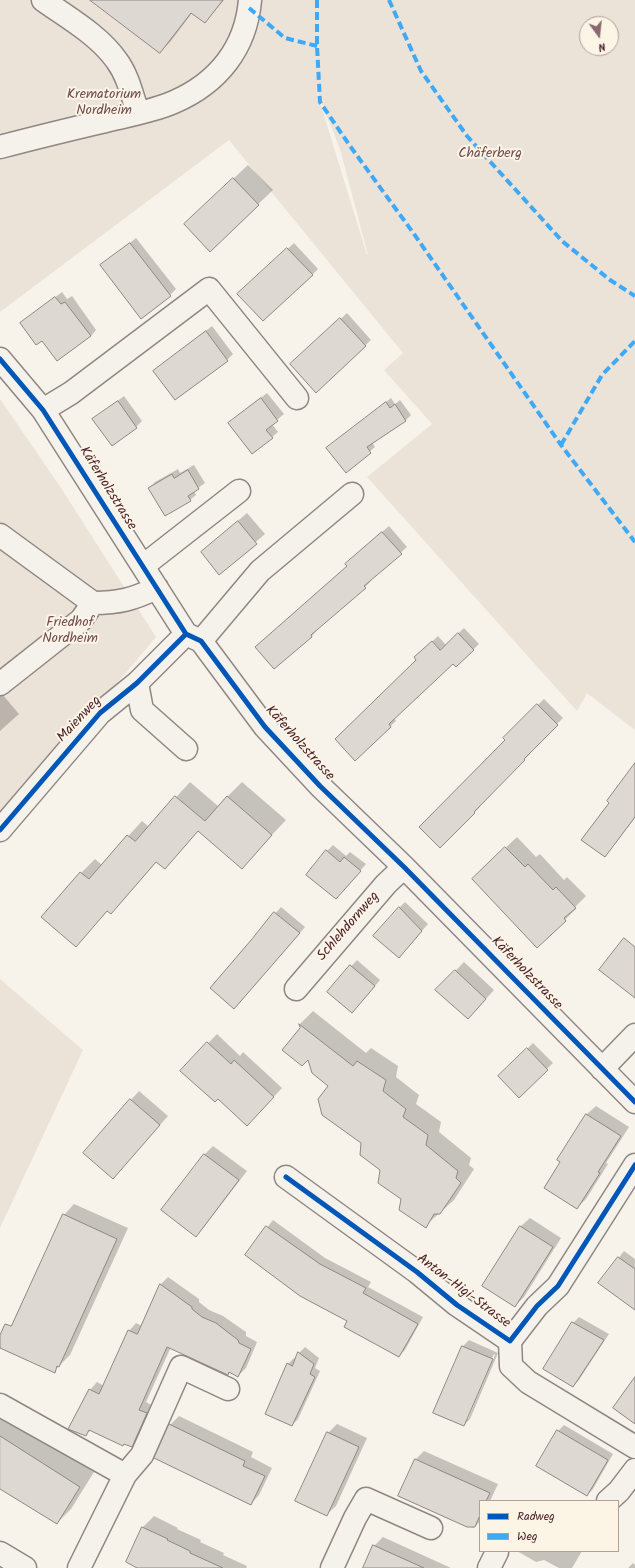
<!DOCTYPE html>
<meta charset="utf-8">
<style>
body{margin:0}
#map{position:relative;width:635px;height:1568px;overflow:hidden;background:#f7f3ea;font-family:Kalam,sans-serif}
canvas{display:block}
.legend{position:absolute;left:479px;top:1500px;width:140px;height:52px;box-sizing:border-box;background:#fcf5e5;border:1px solid #b59f9b;margin:0;padding:5px 7px;list-style:none;font-size:12px;color:#4a1f2b}
.legend li{display:flex;align-items:center;gap:8px;height:20px}
.legend b{width:20px;border:1px solid #b59f9b}
.north{position:absolute;left:579px;top:16px;width:40px;height:40px;box-sizing:border-box;background:#fcf5e5;border:1px solid #b59f9b;border-radius:50%;rotate:165deg;font-size:11px;font-weight:700;line-height:16px;text-align:center;color:#4a1f2b}
.north::after{content:'';display:block;margin:auto;width:14px;height:18px;background:#87696e;clip-path:polygon(50% 0,100% 100%,50% 72%,0 100%)}
</style>
<div id="map">
<canvas width="635" height="1568"></canvas>
<ul class="legend">
<li><b style="height:5px;background:#0057b8"></b>Radweg</li>
<li><b style="height:5px;background:#3fa9f5"></b>Weg</li>
</ul>
<div class="north">N</div>
</div>
<script>
const c = document.querySelector('canvas').getContext('2d');
c.lineJoin = 'round';
function fillPath(path, color) { c.fillStyle = color; c.fill(path, 'evenodd'); }
function trace(path, color, width, dash) { c.strokeStyle = color; c.lineWidth = width; c.lineCap = dash ? 'butt' : 'round'; c.setLineDash(dash || []); c.stroke(path); }
function write(font, color, halo, rows, align = 'center') {
  c.font = font + ' Kalam,sans-serif'; c.lineWidth = 4; c.setLineDash([]); c.textBaseline = 'middle'; c.strokeStyle = halo; c.fillStyle = color; for (const [text, x, y, turn = 0] of rows) {
    c.save(); c.translate(x, y); c.rotate((+turn || 0) * Math.PI / 180); c.textAlign = isNaN(turn) ? turn : align; if (halo) c.strokeText(text, 0, 0); c.fillText(text, 0, 0); c.restore();
  }
}
const green = new Path2D(`
 M0,0h635v730l-48,-37 -10,18 -210,-234 65,-53 -48,-54 19,-17 -174,-213 -229,172zM587,24h24v24h-24zM315,86l25,63 28,106h-1z
 M0,399l61,89 95,149 -156,185z
 M0,979l83,71 -83,178z`);
const shadow = new Path2D(`
 M92,0h132l-19,22 -13,-9 -21,28 -11,11z
 M248,165l25,25 -63,60 -10,-40z
 M136,238l40,51 -6,6 -69,-29z
 M294,243l24,26 -6,6 -67,13z
 M62,292l5,7 5,-3 24,34 -5,6 -49,4 -21,-17z
 M347,313l24,27 -55,51 -18,-32z
 M212,326l21,28 -6,6 -73,11z
 M267,393l17,21 -12,10 6,8 -6,5 -37,-19z
 M124,396l18,25 -6,6 -42,-8z
 M391,398l4,6 5,-4 11,15 -5,5 -34,22 3,5 -29,24 -18,-23z
 M194,465l11,18 -11,8 2,4 -6,5 -41,-12 6,-6 23,-13 2,4z
 M247,513l18,21 -45,39 -18,-21z
 M389,526l18,21 -37,33 1,1 -6,6 -49,42 1,1 -5,6 -56,11 92,-81 4,-8z
 M464,628l15,16 -23,22 -3,-3 -59,55 2,3 -41,38 63,-99 3,-8 17,-16 8,9z
 M2,694l17,20 -19,17v-35z
 M544,699l19,19 -34,34 1,2 -51,51 1,2 -40,39 66,-106 -2,-2z
 M635,765v53l-30,38 5,-53z
 M190,782l28,24 24,-24 44,38 -44,47 -43,-37 -42,31 -32,37 -14,14 -3,-2 -32,36 5,-73 14,-14 7,6 40,-44 7,6z
 M517,837l19,20 4,-3 24,26 3,-3 19,19 -12,12 2,1 -39,38 -53,-79z
 M333,845l13,11 4,-4 16,12 -24,28 -15,-41z
 M405,902l23,22 -24,27 -5,-43z
 M281,907l24,20 -65,75 -29,-14z
 M357,960l23,20 -22,26 -30,-15z
 M464,962l30,28 -17,19 -40,-19z
 M313,1011l53,42 5,-5 27,18 -2,11 23,18 -3,9 25,18 -2,10 32,26 -2,7 5,4 -20,31 -29,26 -23,-27 -40,-56 -33,-57 -29,-62z
 M217,1034l23,22 3,-4 39,36 -26,28 -38,-19 -36,-27z
 M533,1043l20,20 -34,33 -19,-20z
 M139,1091l29,25 -47,53 -37,-16z
 M596,1106l33,21 -23,36 2,1 -22,35 -9,9 -15,-47 -4,-2 29,-45z
 M213,1146l34,25 -43,56 -8,9 -34,-26 43,-56z
 M74,1204l54,24 -58,127 -16,16 10,-156z
 M530,1218l31,20 -37,59 -9,9 -32,-20 38,-60z
 M273,1220l52,38 46,24 -3,5 55,30 -18,33 -6,6 -50,-35 -103,-66z
 M624,1251l11,8v49l-35,-26z
 M168,1277l31,22v3l10,8 14,6 23,16v4l11,6 -11,26 -8,8 -8,-4 -2,2 -57,-27 -25,55 7,4 -14,33 -8,7 -6,-3 -2,2 -32,-15 -6,5 5,-45 7,-8 7,4 25,-55 7,-8 6,3 19,-42z
 M579,1317l30,17 -30,46 -6,6 -29,-18 29,-45z
 M469,1340l29,13 -28,66 -6,6 -29,-13 28,-66zM494,1354l1,1 -27,64h-2z
 M305,1347l14,11 -4,10 5,3 -22,48 -6,6 -26,-12 22,-49 6,-6 2,1 3,-6z
 M0,1414l94,58 -23,37 -14,14 -57,-35z
 M179,1416l74,36 -2,5 21,11 -13,27 -8,9 -81,-79z
 M337,1424l30,14 -31,68 -9,8 1,-81z
 M564,1425l49,29 -20,35 -6,6 -29,-64z
 M424,1451l74,33 -8,17h-10v21l-7,6 -73,-33 15,-35z
 M154,1516l24,12 -1,1 24,11 -1,2 24,11 -1,2 24,11 -1,1 1,1h-108l-11,-6 15,-35z
 M383,1537l68,31h-87l10,-22z
 M517,1551h65l-10,17h-13l-15,-8 -8,2z
 M633,1563l2,2v3h-7z`);
const building = new Path2D(`
 M90,0h133l-18,23 -14,-10 -31,40z
 M233,178l26,27 -49,47 -26,-28z
 M130,243l41,53 -30,23 -41,-54z
 M287,248l26,27 -50,46 -26,-27z
 M55,297l6,7 4,-2 26,34 -34,25 -15,-20 -6,4 -16,-22z
 M340,318l26,28 -50,47 -26,-29z
 M206,331l22,30 -53,39 -22,-29z
 M261,398l17,23 -12,9 7,8 -21,16 -24,-31z
 M118,401l19,27 -25,18 -20,-27z
 M386,402l4,6 5,-4 11,17 -39,26 4,6 -25,20 -20,-25z
 M188,470l11,19 -11,7 3,5 -26,15 -17,-28 24,-14 2,4z
 M238,521l19,23 -38,31 -18,-23z
 M382,532l20,22 -38,32 2,2 -55,47 1,2 -38,32 -19,-22 92,-81 -2,-2z
 M458,633l16,17 -18,17 -3,-3 -64,60 2,3 -36,34 -20,-22 81,-79 -2,-3 18,-16 8,9z
 M537,704l21,21 -34,34 1,1 -51,52 1,1 -35,35 -21,-21 86,-87 -2,-2z
 M635,763v54l-30,40 -24,-17 28,-37 -2,-2z
 M175,796l30,25 22,-25 45,39 -30,34 -44,-38 -33,38 -9,-7 -45,52 -4,-3 -31,36 -35,-30 39,-45 9,7 38,-44 8,6z
 M505,847l20,20 3,-3 25,26 3,-3 20,21 -12,10 2,3 -29,27 -65,-69z
 M326,850l14,12 4,-5 17,14 -25,28 -30,-24z
 M399,907l23,24 -23,27 -26,-22z
 M274,912l26,21 -66,76 -24,-21 42,-49z
 M624,938l11,9v51l-36,-28z
 M350,965l25,21 -23,27 -25,-21z
 M455,970l31,29 -18,20 -33,-29z
 M299,1024l54,42 4,-5 29,19 -3,11 23,18 -3,8 25,18 -2,10 32,26 -2,7 5,5 -21,31h-6l-8,14 -27,-18 2,-11 -23,-16 2,-13 -20,-15 1,-12 -39,-28 -4,-16 10,-13 -16,-13 -4,-13 -6,6 -20,-16 18,-22z
 M207,1042l24,22 3,-4 40,37 -27,29 -29,-27 -3,3 -35,-31z
 M527,1048l21,22 -29,28 -21,-22z
 M130,1099l30,26 -47,54 -30,-26z
 M586,1114l35,22 -23,36 2,1 -23,36 -33,-21 16,-26 -3,-2z
 M204,1154l35,26 -43,57 -35,-27z
 M63,1214l54,25 -58,128 -2,-1 -2,7 -55,-25v-13l5,-11 6,2z
 M266,1226l54,38 46,24 -3,5 55,31 -19,33 -55,-30 3,-6 -47,-25 -55,-41z
 M520,1226l33,21 -38,60 -33,-21z
 M618,1257l17,12v41l-37,-27z
 M160,1284l32,23v2l10,8 14,6 22,17 1,3 12,6 -13,28 -9,-5 -1,3 -61,-28 -28,63 8,3 -15,34 -8,-3 -1,2 -34,-16 -3,6 -18,-7 21,-40 10,5 29,-64 9,4z
 M572,1322l32,18 -31,47 -30,-18z
 M462,1346l31,13 -29,67 -31,-13z
 M298,1352l16,12 -4,10 5,3 -23,49 -27,-12 22,-51 5,3z
 M635,1377v47l-22,-16z
 M169,1424l76,37 -2,5 22,10 -14,29 -97,-47z
 M557,1430l51,30 -21,36 -51,-30z
 M327,1432l32,15 -32,69 -32,-15z
 M0,1436l80,51 -23,37 -57,-35z
 M415,1459l75,34 -4,8h-6v14l-5,12h-8l-69,-31z
 M142,1527l26,12 -1,1 23,11v2l33,15h-86l-11,-6z
 M373,1545l51,23h-61z`);
const minor = new Path2D(`
 M43,0c25,18 56,35 74,61 11,15 15,34 21,52
 M0,147c34,-9 67,-17 101,-25 24,-6 50,-10 73,-20 44,-19 72,-54 76,-102
 M0,359l43,51 143,224 15,7 64,86 55,59 84,81 231,235
 M43,410l28,-17 138,-104 88,109
 M0,535l93,68 -12,17 -81,64
 M143,566l96,-75
 M93,603c27,0 40,-4 64,-15
 M201,641l59,-70 92,-77
 M137,683l5,27 44,39
 M0,830l100,-117 37,-30 49,-49
 M296,989l90,-105 18,-17
 M602,1069l33,-34
 M286,1177l131,95 40,33 53,36
 M510,1341l27,-35 21,-20 77,-121
 M510,1341l1,25 17,16 107,65
 M0,1405l125,70 -46,93
 M125,1475l17,-20 39,-88 47,22
 M608,1501l11,-10 16,-21
 M332,1568l23,-50 11,-19 65,29
 M489,1568l8,-16`);
const major = new Path2D(`
 M0,1553l25,15`);
const quiet = new Path2D(`
 M317,0v46l3,56 30,44 64,88 147,211 74,97
 M389,0l32,71 46,65 95,105 48,39 25,16
 M249,8l36,30 32,8
 M561,445l41,-70 33,-34`);
const cycleway = new Path2D(`
 M0,359l43,51 143,224 15,7 64,86 55,59 84,81 231,235
 M0,830l100,-117 37,-30 49,-49
 M286,1177l131,95 40,33 53,36 27,-35 21,-20 77,-121`);
const parkNames = [
 ["Krematorium",104,96],
 ["Nordheim",104,112],
 ["Chäferberg",490,155],
 ["Friedhof",70,624],
 ["Nordheim",70,640]
];
const streetNames = [
 ["Käferholzstrasse",107,489,58],
 ["Maienweg",80,720,-47],
 ["Käferholzstrasse",299,744,48],
 ["Schlehdornweg",349,927,-49],
 ["Käferholzstrasse",526,974,46],
 ["Anton-Higi-Strasse",463,1292,37]
];
fillPath(green, '#ebe2d8');
fillPath(shadow, '#0003');
fillPath(building, '#ddd8d2');
trace(building, '#908684', 1);
trace(minor, '#908684', 25);
trace(major, '#908684', 25);
trace(minor, '#f5f2ec', 22);
trace(major, '#f5f2ec', 22);
trace(quiet, '#3fa9f5', 4, [8, 4]);
trace(cycleway, '#0057b8', 5);
write('14px', '#704c53', '#fcf5e5', parkNames);
write('14px', '#4a1f2b', '#fcf5e5', streetNames);
</script>
